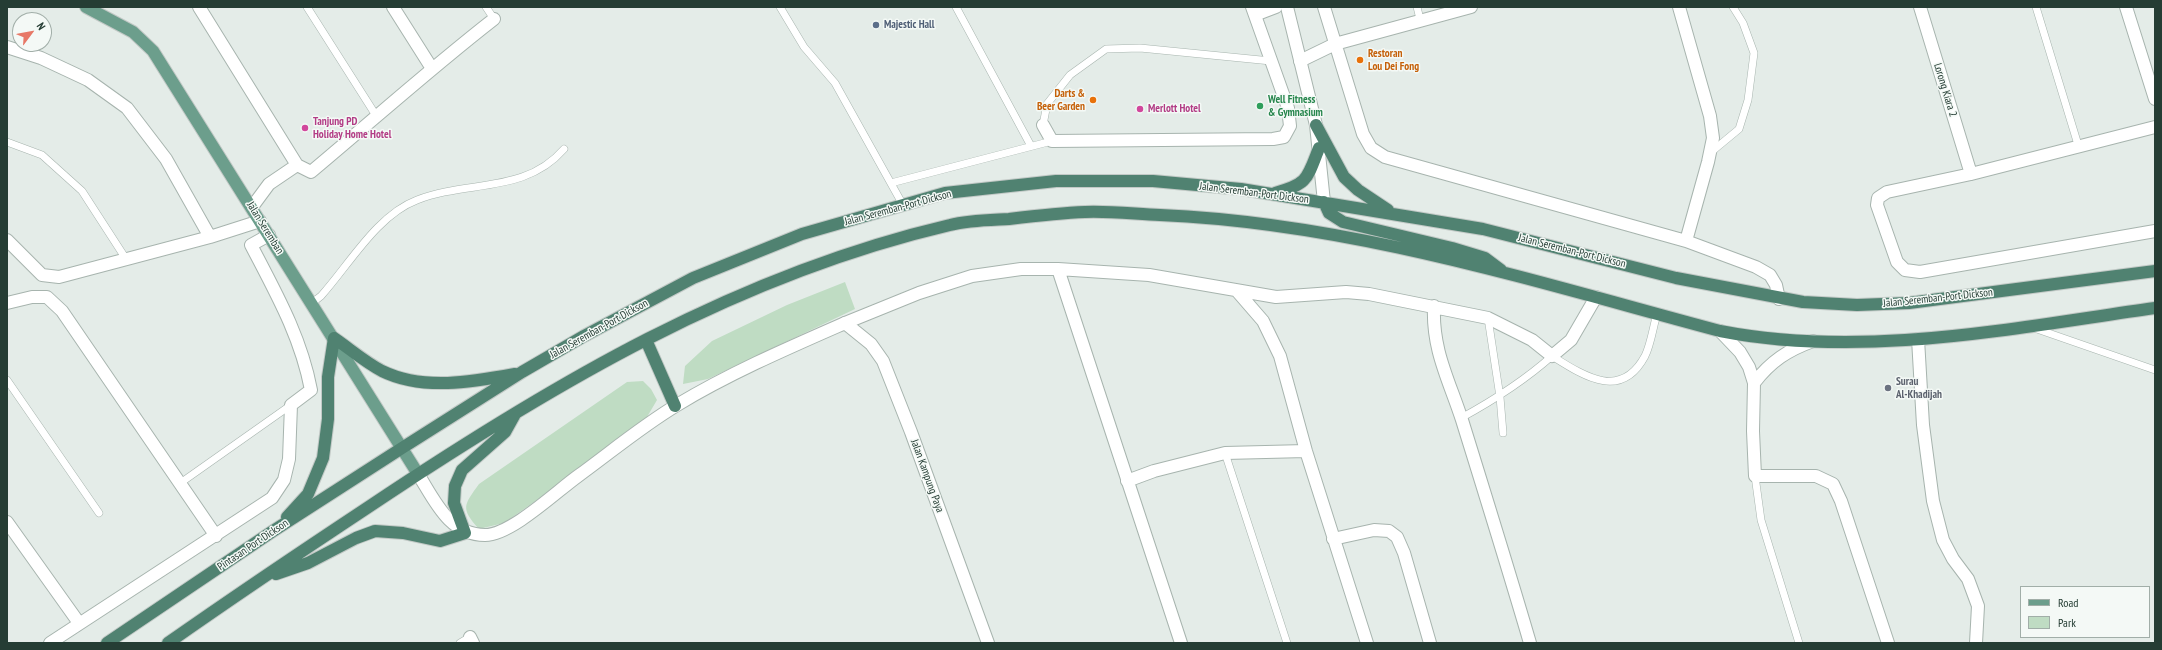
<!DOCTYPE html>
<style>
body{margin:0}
#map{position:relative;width:2162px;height:650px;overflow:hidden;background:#e4ece8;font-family:"PT Sans Narrow",sans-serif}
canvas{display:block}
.frame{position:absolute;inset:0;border:8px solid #253d34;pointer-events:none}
.legend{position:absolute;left:2020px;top:586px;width:130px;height:52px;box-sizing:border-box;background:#f4f9f6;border:1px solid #a1aea8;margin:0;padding:5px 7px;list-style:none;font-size:12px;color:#253d34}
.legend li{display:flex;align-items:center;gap:8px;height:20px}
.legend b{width:20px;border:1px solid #a1aea8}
.north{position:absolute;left:12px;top:12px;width:40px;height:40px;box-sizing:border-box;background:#f4f9f6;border:1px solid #a1aea8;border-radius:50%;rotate:58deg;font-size:11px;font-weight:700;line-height:16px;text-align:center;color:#253d34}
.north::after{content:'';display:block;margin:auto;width:14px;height:18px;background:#e77867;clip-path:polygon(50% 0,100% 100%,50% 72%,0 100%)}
</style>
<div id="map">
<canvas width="2162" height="650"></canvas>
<div class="frame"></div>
<ul class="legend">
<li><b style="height:5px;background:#6c9e8c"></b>Road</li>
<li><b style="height:11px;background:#bfdcc3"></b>Park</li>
</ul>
<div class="north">N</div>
</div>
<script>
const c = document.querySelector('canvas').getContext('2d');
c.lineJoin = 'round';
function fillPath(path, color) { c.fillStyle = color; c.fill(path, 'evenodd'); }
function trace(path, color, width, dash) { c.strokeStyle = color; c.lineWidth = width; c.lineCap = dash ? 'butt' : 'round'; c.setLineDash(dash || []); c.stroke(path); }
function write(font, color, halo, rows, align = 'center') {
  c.font = font + ' "PT Sans Narrow",sans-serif'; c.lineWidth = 3; c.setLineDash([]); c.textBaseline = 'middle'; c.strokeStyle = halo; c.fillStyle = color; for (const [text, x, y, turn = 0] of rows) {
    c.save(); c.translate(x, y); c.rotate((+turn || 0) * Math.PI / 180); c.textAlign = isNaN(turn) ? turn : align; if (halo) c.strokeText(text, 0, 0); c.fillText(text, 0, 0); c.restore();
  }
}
const green = new Path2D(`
 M845,282l10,27 -147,70 -25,5 2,-18 27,-25 75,-36z
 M643,381l8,8 6,11 -10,17 -97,74 -46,32 -25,6c-19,-21 -15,-24 0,-45l148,-102z`);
const service = new Path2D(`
 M307,7l70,110
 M486,7l8,12
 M780,7l24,40 31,36 68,122
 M956,7l75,139
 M1417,7l3,12
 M2036,7l43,141
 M1043,125l4,-21 23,-29 36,-26 34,-1 131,13
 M7,142l35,13 40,36 44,68
 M1710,153l29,-24 9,-29 6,-47 -11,-30 -10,-16
 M891,183l161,-42
 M312,303l9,-7c28,-31 56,-81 96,-96 51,-20 108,-6 147,-51
 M1488,318l12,79 3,36
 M2034,328l121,42
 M7,380l92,133
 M1461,418c33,-18 63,-37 91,-62 32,20 69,45 93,0 6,-12 8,-29 12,-42
 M1225,453l62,190
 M1755,476l6,44 38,123
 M179,484l112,-79
 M460,643l10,-6`);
const minor = new Path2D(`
 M199,7l98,158 14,7c61,-51 120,-104 183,-153
 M393,7l38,60
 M1324,7l39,127 8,14 14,9 301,84 70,26 14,8 6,10 3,14
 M1679,7l31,109 3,22 -5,24 -22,79
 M1920,7l51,167
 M2126,7l29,92
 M1255,15l21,-8
 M7,47l34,11 47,22 39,28 39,51 44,78
 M1300,61l35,-17 136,-37
 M1043,125l9,16 221,-2 11,-2 6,-11 -2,-18 -36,-101
 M2155,127l-184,47 -84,18 -9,6 -1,7 20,57 8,8 15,2 235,-41
 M252,207l17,-23 28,-19
 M7,240l35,35 17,2 151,-40 50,-16
 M1058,269l123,374
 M1237,291l26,30 17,35 26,95 61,192
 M7,303l25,-6h15l15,14 154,225
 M1434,306c-2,44 15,74 28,114 23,74 46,148 68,223
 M845,323l74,-30 53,-17 49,-7h37l91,6 127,22 70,-5 23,2 119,24 44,22 20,16 19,-16 25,-43
 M1720,331l20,21 9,15 5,16 -1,48 2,45h61l17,8 8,17 47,142
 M1918,339l5,86 10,76 10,39 10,19 15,20 10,27 -2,37
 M1754,383c17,-22 34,-33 59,-42
 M1127,481l27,-10 71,-18 81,-2
 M7,522l72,101
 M1333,539l41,-9 15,1 8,6 7,16 26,90
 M470,637l3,6
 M50,643l222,-145 12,-18 5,-21 2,-54 20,-15c-10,-53 -35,-97 -60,-145l18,-10`);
const tertiary = new Path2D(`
 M1287,7l29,118 8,77
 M418,474c17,27 31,61 67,61 26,0 72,-44 93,-59 33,-24 64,-50 99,-71 53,-32 111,-57 168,-82l26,21 12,17 28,71 77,211`);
const primary = new Path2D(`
 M86,7l47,25 20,19 265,423`);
const trunk = new Path2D(`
 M1316,125l28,52 14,13 30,20
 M1275,193c33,-9 32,-14 44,-45
 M1324,202l5,11 14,9 109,26 33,10 16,12
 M646,340l29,66
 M287,517l21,-23 15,-36 5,-39v-42l6,-39c16,11 31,24 48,33 41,20 90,11 133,3
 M276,574l32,-11 48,-25 19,-7 28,2 37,8 25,-8 -11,-30 1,-17 7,-16 43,-38 10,-18
 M107,643l166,-112 129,-83 120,-76 62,-36 109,-58 109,-44 143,-41 111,-12h97l88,8 242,40 193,49 127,24 54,3 52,-2 246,-32
 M168,643c67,-47 134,-92 202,-137 181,-121 366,-231 580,-281 19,-5 40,-5 59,-6 25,-3 50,-6 76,-7 25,-1 50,2 75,3 192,8 376,67 560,116 144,28 292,-3 435,-23`);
const markers = [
 [876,25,4,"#5c6f8a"],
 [1360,60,4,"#e8710a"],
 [1093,100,4,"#e8710a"],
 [1260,106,4,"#2e9e5b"],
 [1140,109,4,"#d1479c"],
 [305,128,4,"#d1479c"],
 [1888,388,4,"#6b7280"]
];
const serviceNames = [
 ["Majestic Hall",884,25]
];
const foodNames = [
 ["Restoran",1368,54],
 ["Lou Dei Fong",1368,67],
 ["Darts &",1085,94,"right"],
 ["Beer Garden",1085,107,"right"]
];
const streetNames = [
 ["Lorong Kiara 2",1945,90,73],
 ["Jalan Seremban-Port Dickson",1254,193,7],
 ["Jalan Seremban-Port Dickson",898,208,-15],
 ["Jalan Seremban",265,228,58],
 ["Jalan Seremban-Port Dickson",1572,251,14],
 ["Jalan Seremban-Port Dickson",1938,298,-6],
 ["Jalan Seremban-Port Dickson",599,329,-29],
 ["Jalan Kampung Paya",927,476,70],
 ["Pintasan Port Dickson",253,545,-34]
];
const leisureNames = [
 ["Well Fitness",1268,100],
 ["& Gymnasium",1268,113]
];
const hotelNames = [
 ["Merlott Hotel",1148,109],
 ["Tanjung PD",313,122],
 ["Holiday Home Hotel",313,135]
];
const worshipNames = [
 ["Surau",1896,382],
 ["Al-Khadijah",1896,395]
];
fillPath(green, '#bfdcc3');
trace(service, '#a7b4ae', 8);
trace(minor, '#a7b4ae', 14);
trace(tertiary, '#a7b4ae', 14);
trace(primary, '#c2c9c6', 14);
trace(trunk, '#c2c9c6', 14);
trace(service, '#fff', 7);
trace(minor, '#fff', 12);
trace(tertiary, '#fff', 12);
trace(primary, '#6c9e8c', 12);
trace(trunk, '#508271', 12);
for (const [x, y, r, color] of markers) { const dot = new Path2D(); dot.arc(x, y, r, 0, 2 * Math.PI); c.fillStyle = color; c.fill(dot); trace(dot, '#f4f9f6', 1.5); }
write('bold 11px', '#4e5e75', '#f4f9f6', serviceNames, 'left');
write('bold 11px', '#c56008', '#f4f9f6', foodNames, 'left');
write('11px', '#253d34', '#f4f9f6', streetNames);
write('bold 11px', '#27864d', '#f4f9f6', leisureNames, 'left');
write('bold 11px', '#b23c85', '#f4f9f6', hotelNames, 'left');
write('bold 11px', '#5b616d', '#f4f9f6', worshipNames, 'left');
</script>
